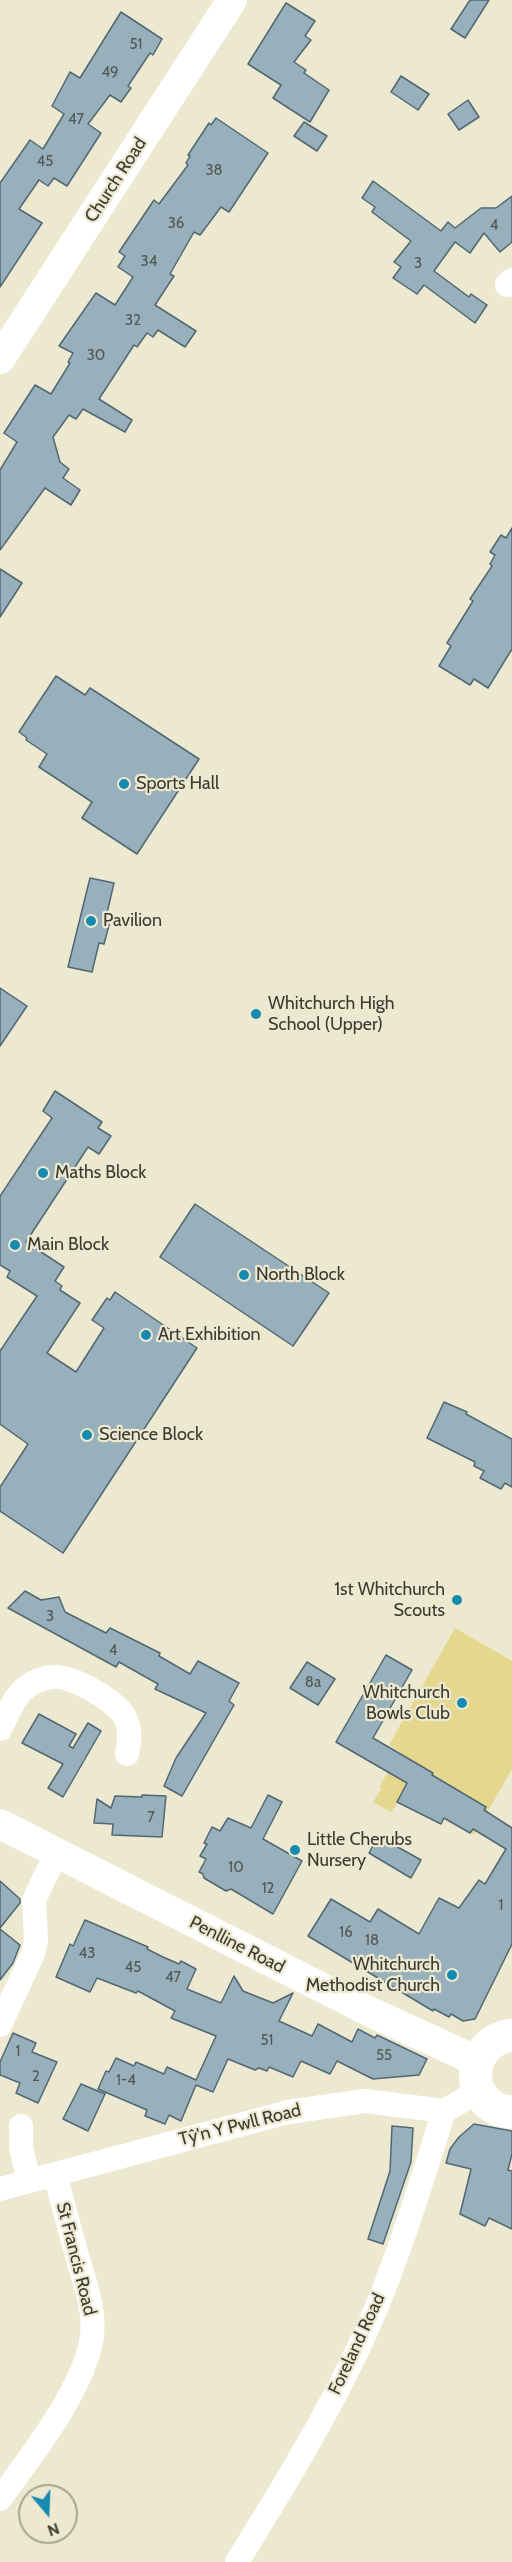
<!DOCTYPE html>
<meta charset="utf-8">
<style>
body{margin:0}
#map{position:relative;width:512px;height:2562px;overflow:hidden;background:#ede9d1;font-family:Cabin,sans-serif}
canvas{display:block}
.north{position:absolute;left:18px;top:2484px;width:60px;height:60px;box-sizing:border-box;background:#ede9d1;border:2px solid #a6a391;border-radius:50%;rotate:161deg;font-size:16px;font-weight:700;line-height:24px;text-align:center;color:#3c3a31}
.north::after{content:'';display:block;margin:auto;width:21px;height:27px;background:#168baf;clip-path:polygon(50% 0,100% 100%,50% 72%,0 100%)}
</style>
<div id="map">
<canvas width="512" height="2562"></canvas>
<div class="north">N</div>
</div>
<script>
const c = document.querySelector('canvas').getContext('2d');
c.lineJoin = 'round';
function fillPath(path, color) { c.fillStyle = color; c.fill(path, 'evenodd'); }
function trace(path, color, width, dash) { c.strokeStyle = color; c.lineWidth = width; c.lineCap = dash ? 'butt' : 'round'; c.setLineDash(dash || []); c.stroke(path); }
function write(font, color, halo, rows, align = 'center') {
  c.font = font + ' Cabin,sans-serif'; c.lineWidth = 4.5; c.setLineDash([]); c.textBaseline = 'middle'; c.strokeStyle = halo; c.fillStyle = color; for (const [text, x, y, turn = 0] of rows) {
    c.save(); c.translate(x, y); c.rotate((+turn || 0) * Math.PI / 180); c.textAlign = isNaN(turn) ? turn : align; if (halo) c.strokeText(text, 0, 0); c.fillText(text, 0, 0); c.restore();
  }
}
const green = new Path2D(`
 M455,1628l57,33v108l-38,66 -30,-17 -3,6 -43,-22 -7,10 -18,-10 9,-14 -3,-1 21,-35 -11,-7z`);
const building = new Path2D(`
 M470,0h19l-24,38 -14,-9z
 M286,3l29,18 -10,15 6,4 -17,22 12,8 -2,3 25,17 -19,32 -37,-24 8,-13 -33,-21z
 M121,12l41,27 -9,16 -3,-2 -22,33 3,2 -10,14 -11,-7 -22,29 13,9 -34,53 -13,-8 -6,8 -9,-6 -20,29 23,14 -42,64v-104l30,-43 13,9 21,-35 -12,-8 18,-34 10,6z
 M401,76l28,18 -11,16 -27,-18z
 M468,100l11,17 -20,13 -11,-16z
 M216,118l52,35 -39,59 -8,-5 -21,28 -6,-3 -24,42 4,2 -19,29 41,26 -11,16 -27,-17 -5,7 -6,-4 -10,14 -3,-2 -35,54 33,21 -7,12 -42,-23 -7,10 -7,-4 -16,22 7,25 9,7 -6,9 17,12 -9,15 -26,-17 -45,62v-80l17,-28 -13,-9 31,-48 16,9 19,-31 -2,-1 5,-9 -14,-7 37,-53 19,12 18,-28 -15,-10 7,-11 -6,-4 35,-52 5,4 29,-39 -2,-2 4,-7 -2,-1 21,-32 2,2z
 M304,122l23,14 -10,15 -23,-15z
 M373,181l68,50 7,-9 7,6 26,-20h15l16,-12v46l-12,10 -16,-19 -14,20 -15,-11 -21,29 35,26 2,-3 16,11 -12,18 -51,-38 -7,9 -24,-16 8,-11 -7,-5 17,-21 -39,-29 3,-5 -13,-9z
 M512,528v121l-24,39 -14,-9 -4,6 -31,-19 12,-20 -4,-3 26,-42 -3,-2 22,-33 -2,-2 5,-9 -5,-3 11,-17 5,3z
 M0,569l22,14 -22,34z
 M56,676l29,19 5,-7 109,71 -62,95 -55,-36 10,-16 -53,-35 8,-13 -21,-14 1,-2 -8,-6z
 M90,878l24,5 -7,30 5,1 -8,30 -5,-1 -7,29 -24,-5z
 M0,988l27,18 -27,40z
 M55,1091l47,31 -4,6 13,8 -12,18 -11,-7 -62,95 38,25 -9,14 7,5 -2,4 20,13 -33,50 29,19 28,-44 -12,-8 15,-22 3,2 5,-8 82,56 -134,205 -63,-42v-24l28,-43 -28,-20v-73l37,-55 -30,-19 3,-6 -10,-6v-69l52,-78 -9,-7z
 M195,1204l134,89 -36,53 -133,-89z
 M444,1402l23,10 -1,2 46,25v48l-7,-4 -4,6 -21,-11 4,-7 -10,-5 1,-4 -48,-24z
 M25,1591l16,9 18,-3 6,15 41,21 4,-5 50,25 -1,3 31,18 8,-13 41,22 -10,18 5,4 -52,91 -18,-10 12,-28 30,-45 -51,-24 3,-5 -39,-22 -3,5 -108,-59z
 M386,1655l26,15 -39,68 60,35 -1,2 54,32 -2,3 28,18v116l-37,75 -12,2 -12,-7 -2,3 -15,-8 -1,2 -125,-75 23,-37 39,23 8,-13 41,25 20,-36 20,10 20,-28 6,4 21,-35 -33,-20 -3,4 -26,-15 -3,6 -44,-22 10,-19 -71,-41z
 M307,1662l28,17 -17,26 -28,-17z
 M39,1714l37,20 -7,12 4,2 15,-25 13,8 -38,66 -15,-9 15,-24 -41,-21z
 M142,1795l24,1 -4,41 -50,-2 1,-11 -19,-1 3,-24 14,9 4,-12 27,1z
 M268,1795l14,7 -19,37 39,22 -29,53 -42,-25 -5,2 -22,-13 -1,-4 -4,-2 7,-13 -6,-3 7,-12 -3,-1 8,-16 8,4 8,-13 23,10z
 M378,1836l43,24 -10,18 -42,-25z
 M0,1881l20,18v4l-20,25z
 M85,1920l63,27 -1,2 16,8 16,7 2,-3 15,8 -9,20 34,14 13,-27 9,15 30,12 20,-10 -14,28 33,15 6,-12 34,18 6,-13 17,9 2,-3 50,24 -8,16 -46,4 -36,-18 -7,13 -29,-13 -8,16 -24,-10 -2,4 -8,-3 -4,2 -27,-11 -15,33 -17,-7 -15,36 -12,-6 -4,9 -20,-8 2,-6 -49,-21 8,-18 3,1 7,-14 18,8 2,-4 28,12 3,-7 29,13 20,-44 -45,-18 4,-7 -37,-20 -2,2 -39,-15 -7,14 -34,-15 14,-33 3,2z
 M0,1929l20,16 -7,18 -13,17z
 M13,2033l23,10 -4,9 25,10 -19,41 -22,-10 4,-10 -20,-8v-13z
 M81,2084l24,10 -17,37 -25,-12z
 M474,2124l38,7v23l-4,16 4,1v58l-23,-11 -4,8 -25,-12 11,-45 -25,-6 4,-14 9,-12z
 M392,2126l21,2 -2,34 -28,82 -15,-5 22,-68z`);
const minor = new Path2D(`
 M507,285l5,-5
 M0,1729c8,-15 14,-34 28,-43 8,-6 21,-10 31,-9 20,3 62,26 68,45 4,11 2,21 0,32
 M0,2025l33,-71 3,-14 -2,-40 23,-48
 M21,2126v22l8,33
 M0,2189l288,-77 77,-11 79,10 35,-20
 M0,2499c31,-43 85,-111 92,-163 3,-26 -7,-53 -14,-77 -8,-28 -15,-56 -23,-84
 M237,2562c47,-76 95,-154 131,-235 31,-70 53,-144 76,-216`);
const tertiary = new Path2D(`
 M0,359l232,-359
 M0,1824l368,187 109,50`);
const primary = new Path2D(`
 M512,2035c-49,7 -48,75 0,77`);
const markers = [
 [124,784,6,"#168baf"],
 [91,921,6,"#168baf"],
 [256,1014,6,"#168baf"],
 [43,1173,6,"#168baf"],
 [15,1245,6,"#168baf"],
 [244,1275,6,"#168baf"],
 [146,1335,6,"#168baf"],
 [87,1435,6,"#168baf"],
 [457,1600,6,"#168baf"],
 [462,1703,6,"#168baf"],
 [295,1850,6,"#168baf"],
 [452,1975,6,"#168baf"]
];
const numberNames = [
 ["51",136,45],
 ["49",110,73],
 ["47",76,120],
 ["45",45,162],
 ["38",214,171],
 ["36",176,224],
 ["4",494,226],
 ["34",149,262],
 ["3",418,264],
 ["32",133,321],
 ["30",96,356],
 ["3",50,1617],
 ["4",113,1651],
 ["8a",313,1683],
 ["7",151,1818],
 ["10",236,1868],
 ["12",268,1889],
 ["1",501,1906],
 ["16",346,1933],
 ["18",372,1941],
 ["43",87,1954],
 ["45",133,1968],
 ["47",173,1978],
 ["51",267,2041],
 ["1",18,2052],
 ["55",384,2056],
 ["2",36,2077],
 ["1-4",126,2081]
];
const streetNames = [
 ["Church Road",116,180,-57],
 ["Penlline Road",237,1945,27],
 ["Tŷ'n Y Pwll Road",240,2125,-14],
 ["St Francis Road",76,2259,76],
 ["Foreland Road",357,2344,-65]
];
const poiNames = [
 ["Sports Hall",136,784],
 ["Pavilion",103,921],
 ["Whitchurch High",268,1004],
 ["School (Upper)",268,1025],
 ["Maths Block",55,1173],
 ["Main Block",27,1245],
 ["North Block",256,1275],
 ["Art Exhibition",158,1335],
 ["Science Block",99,1435],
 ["1st Whitchurch",445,1590,"right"],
 ["Scouts",445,1611,"right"],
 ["Whitchurch",450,1693,"right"],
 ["Bowls Club",450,1714,"right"],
 ["Little Cherubs",307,1840],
 ["Nursery",307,1861],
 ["Whitchurch",440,1965,"right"],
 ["Methodist Church",440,1986,"right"]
];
fillPath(green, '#e5d78d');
fillPath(building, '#97b0bb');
trace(building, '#516872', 1.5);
trace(minor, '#fff', 24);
trace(tertiary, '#fff', 30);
trace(primary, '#fff', 33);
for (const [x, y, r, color] of markers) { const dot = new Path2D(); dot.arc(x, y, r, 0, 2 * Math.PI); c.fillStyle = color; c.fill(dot); trace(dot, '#ede9d1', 2); }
write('15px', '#535854', null, numberNames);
write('18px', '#3c3a31', '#ede9d1', streetNames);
write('18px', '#3c3a31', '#ede9d1', poiNames, 'left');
</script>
